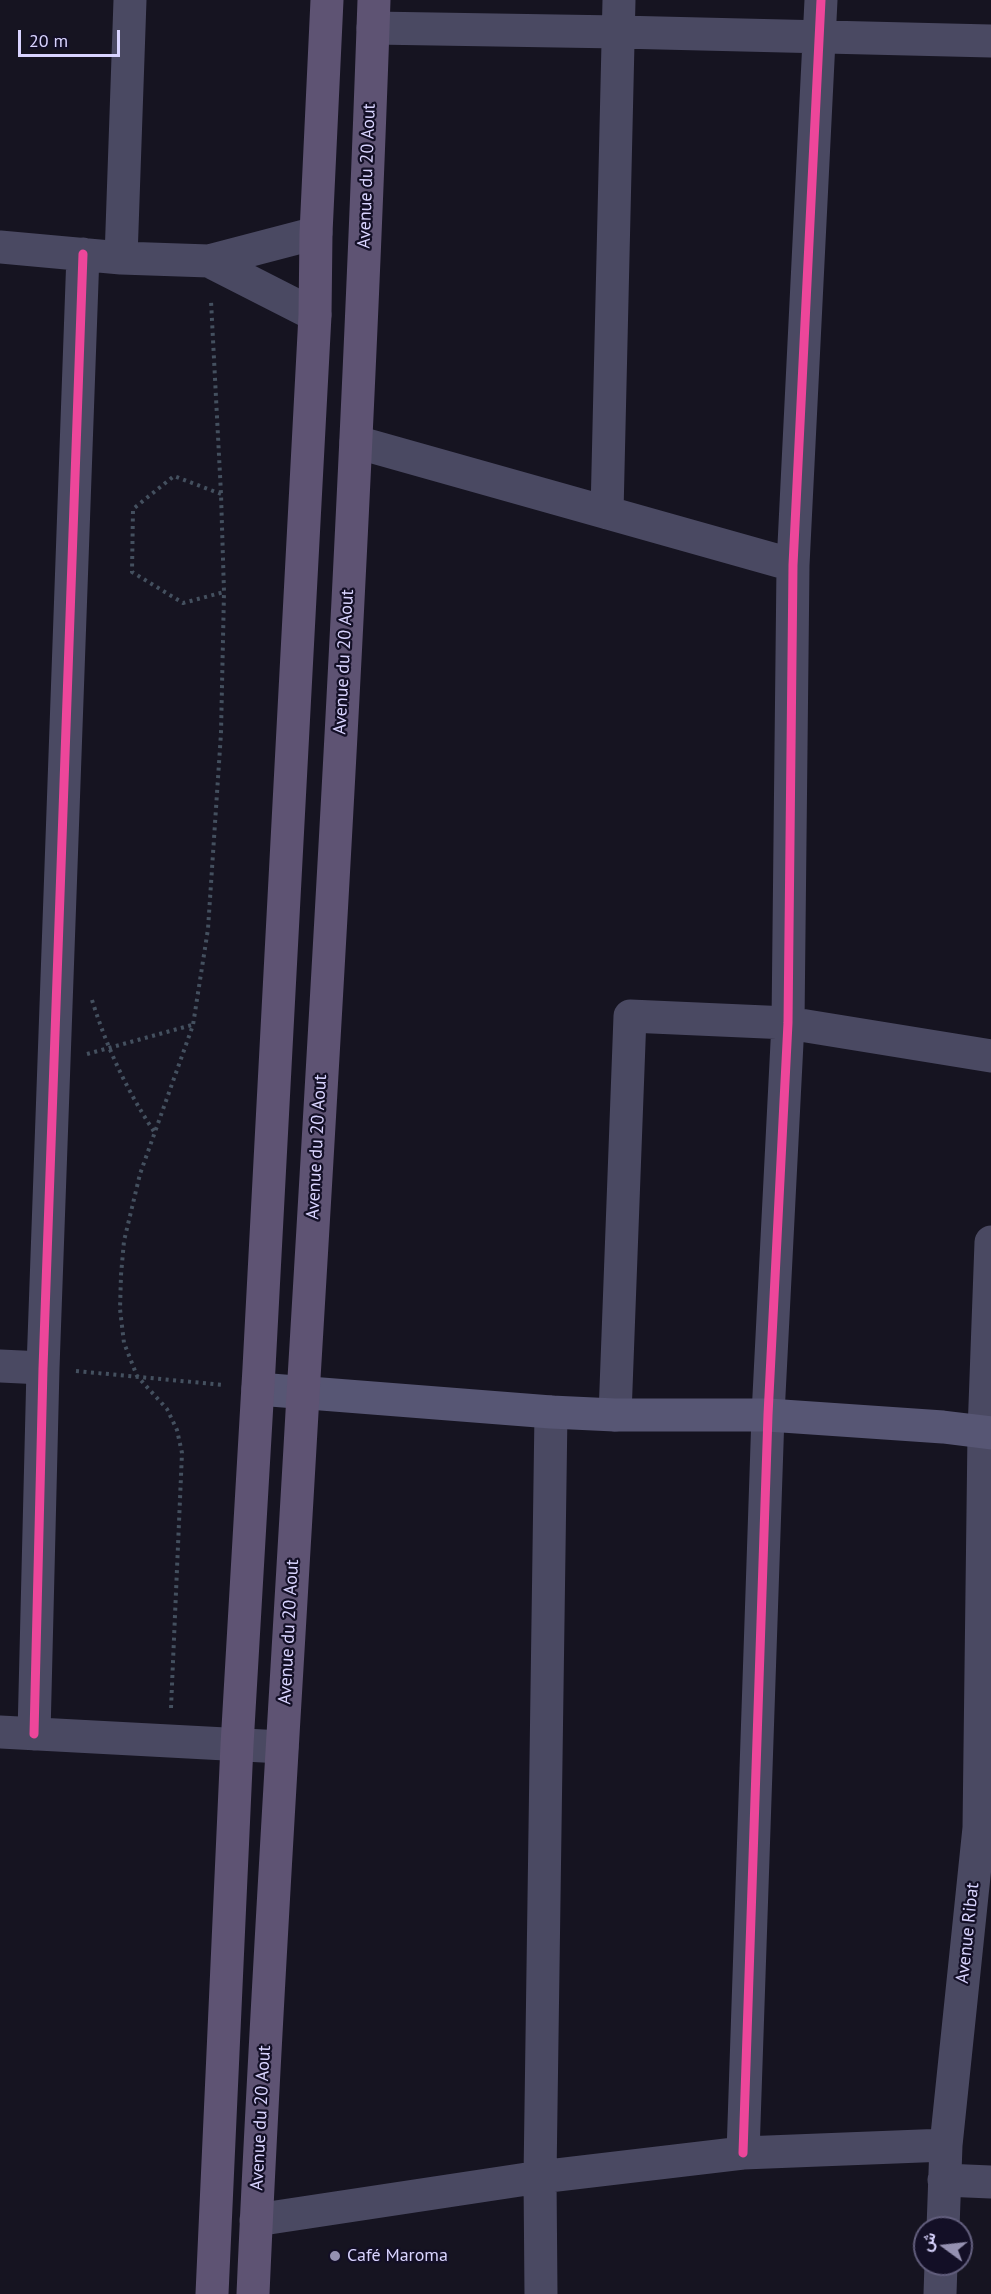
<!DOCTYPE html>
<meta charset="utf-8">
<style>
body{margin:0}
#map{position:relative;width:991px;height:2294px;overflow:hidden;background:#161421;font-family:"PT Sans",Vazirmatn,sans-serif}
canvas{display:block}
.north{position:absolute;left:913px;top:2216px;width:60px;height:60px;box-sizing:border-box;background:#130f26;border:2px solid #625e7d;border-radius:50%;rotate:285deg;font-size:16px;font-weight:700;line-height:24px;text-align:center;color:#d9d4ff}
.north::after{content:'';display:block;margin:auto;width:21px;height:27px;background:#9591b1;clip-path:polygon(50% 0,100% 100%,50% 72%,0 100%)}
.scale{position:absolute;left:18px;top:30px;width:102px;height:27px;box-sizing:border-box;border:3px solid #d9d4ff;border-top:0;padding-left:8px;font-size:18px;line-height:21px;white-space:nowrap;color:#d9d4ff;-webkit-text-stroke:4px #130f26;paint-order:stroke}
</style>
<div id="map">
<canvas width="991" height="2294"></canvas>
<div class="north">ش</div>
<div class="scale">20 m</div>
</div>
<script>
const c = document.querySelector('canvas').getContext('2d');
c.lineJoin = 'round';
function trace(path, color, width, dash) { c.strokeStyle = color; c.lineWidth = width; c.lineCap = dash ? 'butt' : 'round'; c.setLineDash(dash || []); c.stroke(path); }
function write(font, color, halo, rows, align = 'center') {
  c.font = font + ' "PT Sans",sans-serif'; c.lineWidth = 4.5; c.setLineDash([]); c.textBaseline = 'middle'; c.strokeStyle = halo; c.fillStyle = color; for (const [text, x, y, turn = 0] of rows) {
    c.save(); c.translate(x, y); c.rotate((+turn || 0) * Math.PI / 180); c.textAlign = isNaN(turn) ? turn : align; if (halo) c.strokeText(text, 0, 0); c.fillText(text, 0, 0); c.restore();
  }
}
const path = new Path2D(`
 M221,494l-47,-18 -41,33 -1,63 51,31 41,-11
 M92,1000c15,48 35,91 63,133
 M87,1054l105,-29
 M76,1371l148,14
 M171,1708l11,-255 -5,-23 -10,-21 -30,-33 -13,-33 -4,-34 1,-34 3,-34 16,-67 53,-149 15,-96 13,-196 3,-141 -3,-98 -10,-193`);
const street = new Path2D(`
 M373,28l246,4 372,9
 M0,247l121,11 88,3 107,-28
 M121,258l9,-258
 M209,261l106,54
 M356,442l437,123
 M607,513l12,-513
 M0,1366l43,2
 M615,1415l15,-399 158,7 203,33
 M0,1732l282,15
 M34,1734l9,-366 40,-1114
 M743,2153l25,-738 20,-392 5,-458 28,-565
 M944,2180l47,2
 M256,2220l284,-43 203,-24 203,-8
 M943,2228l3,-83 33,-317 5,-396 7,-190
 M541,2294l-1,-117 11,-765
 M940,2294l1,-30`);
const secondary = new Path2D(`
 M258,1389l293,23 64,3h153l175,12 48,6`);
const primary = new Path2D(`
 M212,2294l25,-549 22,-377 56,-1053 1,-82 11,-233
 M253,2294c13,-300 33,-599 50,-899 28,-465 55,-930 71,-1395`);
const cycleway = new Path2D(`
 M34,1734l9,-366 40,-1114
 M743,2153l25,-738 20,-392 5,-458 28,-565`);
const markers = [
 [335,2256,6,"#9591b1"]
];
const streetNames = [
 ["Avenue du 20 Aout",367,176,-88],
 ["Avenue du 20 Aout",344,662,-87],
 ["Avenue du 20 Aout",317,1147,-87],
 ["Avenue du 20 Aout",289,1632,-87],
 ["Avenue Ribat",968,1933,-84],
 ["Avenue du 20 Aout",261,2118,-87]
];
const poiNames = [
 ["Café Maroma",347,2256]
];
trace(path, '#44505f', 4, [3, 4.5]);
trace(street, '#4a4962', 33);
trace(secondary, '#575674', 33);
trace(primary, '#5e5373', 33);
trace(cycleway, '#ed469a', 9);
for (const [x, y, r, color] of markers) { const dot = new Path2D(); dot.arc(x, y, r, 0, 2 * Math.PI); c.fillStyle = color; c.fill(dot); trace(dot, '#130f26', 2); }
write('18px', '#d9d4ff', '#130f26', streetNames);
write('18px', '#d9d4ff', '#130f26', poiNames, 'left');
</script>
